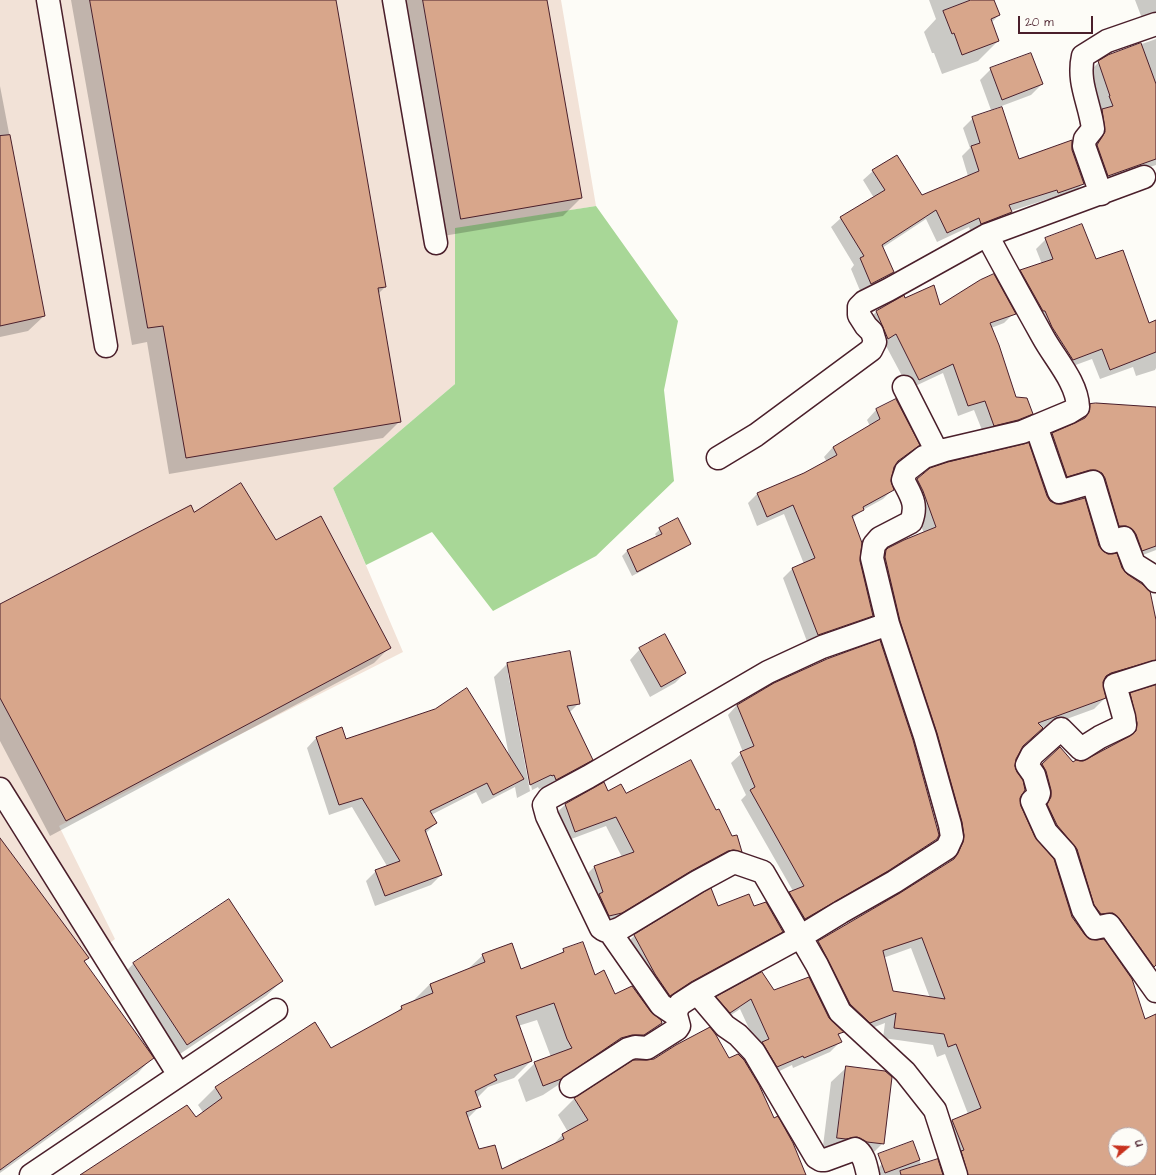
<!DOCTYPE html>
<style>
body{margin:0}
#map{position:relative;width:1156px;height:1175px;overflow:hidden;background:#fdfcf7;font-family:"Architects Daughter",sans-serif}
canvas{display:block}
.north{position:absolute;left:1108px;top:1127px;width:40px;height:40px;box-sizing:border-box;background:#fdfcf7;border:1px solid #b5a4a5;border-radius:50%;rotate:71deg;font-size:11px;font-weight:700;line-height:16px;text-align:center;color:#4a1f2b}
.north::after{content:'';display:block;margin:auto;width:14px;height:18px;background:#c8321e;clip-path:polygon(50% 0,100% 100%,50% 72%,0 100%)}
.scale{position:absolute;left:1018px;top:16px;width:75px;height:18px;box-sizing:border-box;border:2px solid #4a1f2b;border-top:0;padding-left:5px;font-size:12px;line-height:14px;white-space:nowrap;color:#4a1f2b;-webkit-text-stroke:3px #fdfcf7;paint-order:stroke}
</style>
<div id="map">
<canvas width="1156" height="1175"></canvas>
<div class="north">U</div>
<div class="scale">20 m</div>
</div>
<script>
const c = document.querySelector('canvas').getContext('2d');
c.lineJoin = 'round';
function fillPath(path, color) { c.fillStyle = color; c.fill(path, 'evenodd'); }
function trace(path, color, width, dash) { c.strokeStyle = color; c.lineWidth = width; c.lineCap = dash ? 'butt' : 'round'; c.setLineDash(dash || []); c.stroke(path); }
const built = new Path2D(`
 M0,0h561l35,206 -141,23v155l-122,104 70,164 -344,174 56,113 -115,87z`);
const green = new Path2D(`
 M596,206l82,115 -14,69 10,91 -78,75 -103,55 -61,-79 -66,33 -33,-77 122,-104v-156z`);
const shadow = new Path2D(`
 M71,0h264l50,287 -7,7 22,127 -17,17 -214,36 -22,-132 -15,3z
 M401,0h145l35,198 -18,18 -120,20z
 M929,0h64l6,15 -7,7 6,19 -20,20 -36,13 -8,-21h-2l-8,-21 12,-13z
 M1135,0h21v25l-13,-4z
 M1156,39v126l-58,19 -5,-64 9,-9 -2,-4 1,-1 -12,-34 10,-10 9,-6z
 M991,69l51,15 -11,11 -40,15 -11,-30z
 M0,86l44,230 -16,15 -28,6z
 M973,118l46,42 52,-10 12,34 -10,9 -24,9 -1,-3 -37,12v1l-9,10 -31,11 -2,-6 -32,15 -11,-23 -44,29 11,24 -10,10 -22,11 -10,-24 3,-4 -23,-38 10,-9 33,-20 -11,-18 10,-9 48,25 47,-20 -6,-20 8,-8 -7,-20z
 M1046,239l50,21 60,75v33l-1,2 -19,6 -3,-9 -33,12 -8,-20 -30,11 -51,-89 10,-10 21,-7 -6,-15z
 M904,297l1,2 34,7 75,7 -10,10 -13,5 24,70 17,15 -10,11 -38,11 -10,-25 -16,6 -15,-43 -34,16 -24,-45 -7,4 -12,-26 10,-10z
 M896,400l22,45 -9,10 -16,11 -4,15 4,8 -10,10 -22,12 -9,8 7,42 13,55 -10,9 -54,19 -25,-66 10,-10 11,-4 -20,-50 -27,12 -9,-23 9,-9 47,-20 23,-12 -3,-5 9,-10 37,-21 -3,-6 9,-10z
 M1091,405l65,3v142l-21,8 -23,-25 -14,-47 -39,-2 -14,-42 7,-8 30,-14 1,-7z
 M930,469l116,28 4,5 71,67 35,54v54l-16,-6 -38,12 3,15 -11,11 -52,19 -21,20 -6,11 -1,7 6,40 52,111 72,103 12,-3v158h-201l-13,-44 11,-11 15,-6 -23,-60 -8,3 -4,-12 -50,-7 2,-15 -26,10 -52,-80 11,-11 83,-48 48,-31 4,-9 -78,-292 13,-13 36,-16 -18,-42zM911,948l19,50 -38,-6 -9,-34zM1116,1135h24v24h-24z
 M194,514l81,27 115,106 -16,16 -324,173 -50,-95v-136z
 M660,529l30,14 -5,5 -53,28 -10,-20 5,-5 30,-14 -2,-3z
 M640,649l45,24 -10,10 -25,14 -20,-37z
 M507,664l72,39 -10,10 23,47 -14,13 -36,20 -1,-5 -2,1 -1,-2 -21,11 -2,-11 -33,17 -6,-12 -45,23 5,8 -10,10 15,42 -10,10 -56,21 -9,-25 10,-10 11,-5 -35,-59 -23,8 -22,-67 10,-11 192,19 -15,-79zM508,673h2l22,117 -2,1z
 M1156,686v281l-30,-46h-1l7,16 -10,10 -27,-24 -64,-147 29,-28 12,15 11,-1 43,-22 1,-5 -7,-30 11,-11z
 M737,705l199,134 -10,10 -49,31 -82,48 -15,-26 10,-9 3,-2 -52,-91 5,-5 -15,-32 12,-11 -15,-37z
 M603,784l4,8 18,2 91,18 25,39 -9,10 -121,61 -11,4 -15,-50 10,-10 27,-9 -16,-31 -40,15 -11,-27 10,-9z
 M0,840l87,118 -4,4 69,96 -15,16 -137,99z
 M711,890l7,17 36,1 28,24 -10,10 -92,50 -20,14 -36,-60 10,-10z
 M229,900l53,81 -16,15 -95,64 -53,-80 15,-16z
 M564,950l50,46 36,17 11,10 -17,17 -41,15 -60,40 -17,7 -8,-22 17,-17 16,-6 -14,-37 -19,6 13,35 -17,17 -26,9 -11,11 3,8 -13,13 11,32 24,19 19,-12 1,2 30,-14 10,-11 6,-3 -10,-17 17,-17 153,-38 45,59 32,56h-724l114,-57 8,-6 -5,-7 17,-17 99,-65 17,26 62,-34 9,-8 11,-6 17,-17 37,-14 16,-15 38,16 37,-15z
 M773,991l55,27 14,14 -4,4 2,6 -10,10 -37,16 -1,-3 -25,12 -9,-29 -18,-39 -21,14 -12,-15 10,-11z
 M847,1067l36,76 -16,16 -45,-5 9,-72z
 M917,1154l4,11 21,10h-71l11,-11z`);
const building = new Path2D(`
 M90,0h246l50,287 -8,1 23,134 -215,36 -23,-132 -15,2z
 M423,0h124l35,198 -121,21z
 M971,0h23l6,15 -9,4 8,22 -37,14 -8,-22 -2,1 -9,-23z
 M1141,43l15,41v75l-48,17 -11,-31 8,-13 -3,-23 11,-3 -4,-10h1l-12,-35 10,-6z
 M1031,53l12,31 -41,16 -12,-32z
 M1002,107l17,52 53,-19v10l12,34 -26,9 -1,-3 -48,15 3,7 -31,12 -2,-6 -32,15 -11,-23 -54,35 12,27 -23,12 -11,-26 4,-2 -24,-39 45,-27 -13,-20 25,-15 25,40 57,-24 -8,-25 9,-3 -8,-26z
 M10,135l35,181 -45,10v-190z
 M1082,224l14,35 27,-9 26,73 7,-3v32l-46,18 -8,-21 -29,11 -21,-33 -7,-16h-2l-23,-41 33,-11 -8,-21z
 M994,274l22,40 -26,9 9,22 17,52 11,1 6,16 -15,6 -24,6 -9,-25 -17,5 -15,-42 -34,16 -23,-46 -8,5 -12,-28 28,-16 1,3 29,-13 6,20 40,-25z
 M896,399l24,46 -22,16 -4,6 -3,14 3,9 -31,17 1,3 -12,6 10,27 -2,18 13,55 -55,19 -26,-67 23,-10 -22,-53 -26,12 -10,-24 47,-20 33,-18 -4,-8 47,-28 -4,-10z
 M1096,403l60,4v139l-14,5 -6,-17 -4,-5 -6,-3h-7l-14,-48 -3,-5 -6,-3h-6l-23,7 -15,-44 23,-10 10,-5 4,-6 1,-8z
 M1029,443l18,53 3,5 6,3h6l23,-6 14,48 4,5 5,3 9,-1 5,15 5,6 15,10 8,7 6,29v40l-45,13 -5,3 -3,6 3,16 -68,25 5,5 -20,18 -7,13 -1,7 2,6 6,8 2,10 -5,8 1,8 14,31 19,22 18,58 13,18 5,4 7,1 7,-1 28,40 13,40 11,-5v161h-188l-7,-24 3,-1 -12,-30 29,-12 -25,-64 -8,3 -4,-13 -50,-6 2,-15 -26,10 -20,-19 -22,-44 -10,-19 82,-48 54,-34 4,-6 5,-11 1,-7 -2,-13 -25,-89 -37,-112 -15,-64 1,-7 2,-2 16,-8 32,-13 -13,-36 -6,-12 13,-11 18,-6zM922,938l23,61 -52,-8 -10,-40zM1116,1135h24v24h-24z
 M241,483l35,57 45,-24 70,132 -325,173 -66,-123v-94l191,-99 3,7z
 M678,518l13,26 -54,28 -10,-22 35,-16 -3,-6z
 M665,634l21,39 -25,14 -22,-39z
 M880,640l33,100 26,95 -2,4 -49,32 -83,48 -16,-27 15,-6 -54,-96 5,-3 -15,-35 14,-6 -17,-41 37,-22 53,-24z
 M570,651l10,53 -13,2 26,54 -37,20 -2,-5 -2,1 -1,-1 -21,10 -23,-122z
 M1156,685v280l-2,2 -35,-49 -6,-5 -12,1 -7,-9 -17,-56 -20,-24 -10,-21 4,-7v-7l-5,-19 -4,-7 18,-17 13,15 3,-2 7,1 47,-25 6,-5 1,-8 -7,-30z
 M467,688l57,91 -31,16 -6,-12 -57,28 7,12 -12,7 17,45 -57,21 -10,-26 25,-9 -38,-63 -23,7 -23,-68 26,-10 4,12 89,-30z
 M691,760l25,50 3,-1 13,27 5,-1 5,17 -9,-2 -5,1 -37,20 -69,42 -13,3 -10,-22 4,-2 -9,-26 40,-14 -18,-35 -41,15 -10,-28 39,-22 4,9 13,-7 5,9z
 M0,838l89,120 -5,3 70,97 -154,112z
 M711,888l7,18 31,-12 5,12 12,-4 17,30 -92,50 -21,14 -15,-22 -21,-39z
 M229,899l54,82 -96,64 -54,-82z
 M583,942l12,33 9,-5 11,24 17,-8 19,26 10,8 1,3 -18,12h-12l-11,3 -60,41 -18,7 -9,-24 38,-14 -5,-9 -13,-36 -38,13 16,45 -38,14 3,5 -22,11 6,16 -15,5 13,37 16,-4 7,24 62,-30 -2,-5 26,-14 -14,-22 59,-38h13l8,-1 22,-14 34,-18 6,8 13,23 9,-4 6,6 15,25 15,33 4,-2 15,27 13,32h-726l107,-70 9,12 26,-19 -7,-11 100,-65 16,26 71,-39 -1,-3 32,-13 -3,-9 55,-22 -3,-8 30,-11 9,26 43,-17 -1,-3z
 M762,972l12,18 35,-13 20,41 15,14 -6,2 4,8 -38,16 -1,-2 -26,11 -15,-25 7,-3 -18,-40 -21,14 -14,-16z
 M846,1066l39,5 7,6 -8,67 -17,-2 -10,-5 -11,2 -9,-1z
 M913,1141l7,19 -35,13 -7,-19z
 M938,1159l5,16h-42l-1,-4z`);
const minor = new Path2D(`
 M48,0l58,346
 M394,0l42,243
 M1101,194l-17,-48 1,-7 8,-10c-3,-26 -16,-46 -10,-73l24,-15 49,-17
 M904,387l33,65
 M1036,426l23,66 34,-10 18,60 13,-4 10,26 16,10 6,7
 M718,458l38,-23 115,-85 4,-8 -3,-10 -6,-6 -7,-11v-8l5,-5 24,-12 99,-55 157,-58
 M888,624l-66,23 -54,25 -180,105 -39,21 -5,7 3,11 54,112c7,6 13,3 20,0l76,-46 37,-20 29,10 54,93 23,47 65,60 30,38 21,65
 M1156,672l-41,13 9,32 1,8 -25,12 -19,12 -20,-20 -29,26 -5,10 7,10 5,18 -1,3 -6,5 14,31 19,21 18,57 12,18 14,-3 47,66
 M0,789l179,286
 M610,932l51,73 15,10
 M697,993l28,33 13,9 16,17 62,105 5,3h4l30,-11c9,4 11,17 13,26
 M571,1086l57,-37 7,-2 12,1 30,-19 2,-3 -3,-11 1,-6 3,-5 17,-11 108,-59 36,-22 53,-30 53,-34 5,-11 -2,-12 -25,-89 -37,-112 -16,-66 2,-13 6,-7 31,-16c7,-18 0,-26 -8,-42l3,-9 18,-14 21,-7 77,-18 48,-20 8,-5c-1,-25 -23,-48 -35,-70 -19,-34 -38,-68 -56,-102
 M31,1175l245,-165`);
fillPath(built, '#f2e2d7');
fillPath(green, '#a8d797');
fillPath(shadow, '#0003');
fillPath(building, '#d8a68b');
trace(building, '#4a1f2b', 1);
trace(minor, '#4a1f2b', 25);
trace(minor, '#fdfcf7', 22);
</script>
